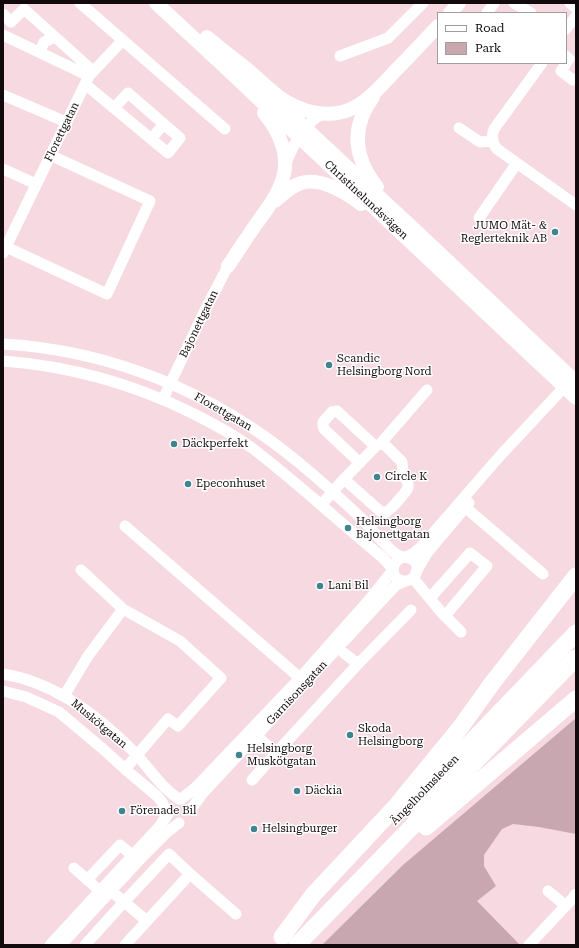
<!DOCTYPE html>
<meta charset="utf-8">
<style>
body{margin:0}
#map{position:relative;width:579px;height:948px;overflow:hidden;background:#f6d9e1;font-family:"Roboto Serif",serif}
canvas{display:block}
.frame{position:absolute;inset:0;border:4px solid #130a0d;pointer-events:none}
.legend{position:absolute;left:437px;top:12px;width:130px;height:52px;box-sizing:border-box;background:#fff;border:1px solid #a19d9e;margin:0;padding:5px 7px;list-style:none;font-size:12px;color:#130a0d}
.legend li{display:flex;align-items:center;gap:8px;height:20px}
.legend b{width:20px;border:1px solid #a19d9e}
</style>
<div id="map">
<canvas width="579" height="948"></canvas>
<div class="frame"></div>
<ul class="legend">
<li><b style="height:5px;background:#fff"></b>Road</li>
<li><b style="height:11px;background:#c8a7b0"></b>Park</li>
</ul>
</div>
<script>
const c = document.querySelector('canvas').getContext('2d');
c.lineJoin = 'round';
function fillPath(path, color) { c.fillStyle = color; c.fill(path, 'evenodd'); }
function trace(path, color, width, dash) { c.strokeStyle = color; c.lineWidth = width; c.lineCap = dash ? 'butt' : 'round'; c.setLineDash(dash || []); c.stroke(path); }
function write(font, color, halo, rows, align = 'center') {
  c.font = font + ' "Roboto Serif",serif'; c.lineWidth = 3; c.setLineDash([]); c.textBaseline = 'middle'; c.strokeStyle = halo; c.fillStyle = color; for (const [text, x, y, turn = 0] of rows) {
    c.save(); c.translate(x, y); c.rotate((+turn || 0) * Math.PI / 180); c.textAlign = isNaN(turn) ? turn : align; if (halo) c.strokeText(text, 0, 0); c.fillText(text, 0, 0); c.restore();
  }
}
const green = new Path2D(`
 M576,718v116l-37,-7 -26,-3 -11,5 -18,26v11l12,20 -19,15 43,44h-198l81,-80z`);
const minor = new Path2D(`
 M80,3l145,126
 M514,3l17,10
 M570,3l6,5
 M487,13l7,-10
 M3,14l8,8 13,-13 69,62
 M566,29l10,-13
 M3,35l86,41
 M40,52l4,-10 11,-5
 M340,56l48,-18 35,-35
 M566,56l3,3 -8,12 12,9
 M542,63l-48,66c-3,8 -2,14 3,20l79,56
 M85,84c28,23 55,46 83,69l12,-15 -52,-45 -14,15
 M3,95l63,27
 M459,128l21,14 12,-1
 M151,139l13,-15
 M285,165c8,-19 19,-43 38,-51
 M3,169l33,15
 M479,218l38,-55
 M6,247l101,47 43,-93 -100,-46
 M3,253l86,-177 34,-36
 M3,344c108,6 212,49 295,118 22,18 43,37 63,56 10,10 19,22 29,31 3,3 8,7 13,8 5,1 10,1 13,6 4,8 -2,18 -11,18 -15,0 -16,-20 -1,-24
 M3,361c67,5 131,23 191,53 20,10 40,21 58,34 21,16 41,33 61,50 23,20 46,40 69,59l11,12
 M163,399l41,-87 24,-46
 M380,444l47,-54
 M360,463l-36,-34 -1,-3v-4l9,-10 5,-1 38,35
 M321,505l23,-26 36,32c3,1 3,2 6,1 5,-2 19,-19 22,-24v-4l-5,-12 -1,-10 -17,-17 -3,-1 -5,1 -33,34
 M465,507l78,67
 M125,526l175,152
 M406,557l8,-4 7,-6 78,-90 70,-75
 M81,570l42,39
 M416,572l11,-19 42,-50
 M413,578l28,34 20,20
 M430,598l40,-45 17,13 -42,50
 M344,653l14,11 53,-54
 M3,674c53,8 98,44 134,81 13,15 25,33 42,44
 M3,691l23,6 33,15 44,37 22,20 32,27 5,6 5,10
 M64,696l24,-40 35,-47 57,32 41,37 -43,48 -10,-7 -43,50
 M257,736l19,17
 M252,780l24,-27 82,-89
 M181,799l8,-6 7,-6 104,-109 70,-79 23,-29
 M192,808l11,-15 193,-208 10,-4
 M74,868l26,23
 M190,874l46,40
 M87,880l33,-35 12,10
 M111,891l36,30
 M548,891l18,15
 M50,945l109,-118 9,-13
 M61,945l83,-90 22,-22 13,-10
 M85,945l39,-43 45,-48 21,20 -65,71
 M529,945l43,-46 4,-5`);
const major = new Path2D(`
 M156,3l69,64 351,331
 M450,13l9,-10
 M207,37c13,11 26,21 40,32 10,9 21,19 32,28 21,15 50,23 74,11 16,-8 31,-25 43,-38 14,-14 28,-29 42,-44
 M261,87l157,146 158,149
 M373,97c-23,31 -19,61 4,90
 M275,201c8,-7 16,-15 26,-18 19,-6 45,10 60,21
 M228,266c10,-15 19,-29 29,-43 10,-14 21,-28 26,-45 7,-23 -4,-47 -19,-65`);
const highway = new Path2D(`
 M407,809l169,-176
 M426,827l150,-128
 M282,937l31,-42 84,-90 63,-77 33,-46 83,-106
 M297,945l279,-287`);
const markers = [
 [555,232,4,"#3e858f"],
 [329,365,4,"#3e858f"],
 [174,444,4,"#3e858f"],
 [377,477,4,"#3e858f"],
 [188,484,4,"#3e858f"],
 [348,528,4,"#3e858f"],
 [320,586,4,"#3e858f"],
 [350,735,4,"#3e858f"],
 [239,755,4,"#3e858f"],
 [297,791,4,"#3e858f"],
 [122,811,4,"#3e858f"],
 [254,829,4,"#3e858f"]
];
const streetNames = [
 ["Florettgatan",62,132,-64],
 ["Christinelundsvägen",366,200,43],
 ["Bajonettgatan",199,324,-64],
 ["Florettgatan",223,412,30],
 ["Garnisonsgatan",297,693,-47],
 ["Muskötgatan",99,724,40],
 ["Ängelholmsleden",425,790,-46]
];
const poiNames = [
 ["JUMO Mät- &",547,226,"right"],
 ["Reglerteknik AB",547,239,"right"],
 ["Scandic",337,359],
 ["Helsingborg Nord",337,372],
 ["Däckperfekt",182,444],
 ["Circle K",385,477],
 ["Epeconhuset",196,484],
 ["Helsingborg",356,522],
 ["Bajonettgatan",356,535],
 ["Lani Bil",328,586],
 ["Skoda",358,729],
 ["Helsingborg",358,742],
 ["Helsingborg",247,749],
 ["Muskötgatan",247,762],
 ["Däckia",305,791],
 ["Förenade Bil",130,811],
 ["Helsingburger",262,829]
];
fillPath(green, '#c8a7b0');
trace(minor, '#fff', 11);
trace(major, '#fff', 14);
trace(highway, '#fff', 17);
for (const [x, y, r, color] of markers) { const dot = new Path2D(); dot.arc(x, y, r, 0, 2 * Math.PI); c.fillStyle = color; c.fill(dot); trace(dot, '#fff', 1.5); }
write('11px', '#130a0d', '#fff', streetNames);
write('11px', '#130a0d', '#fff', poiNames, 'left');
</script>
